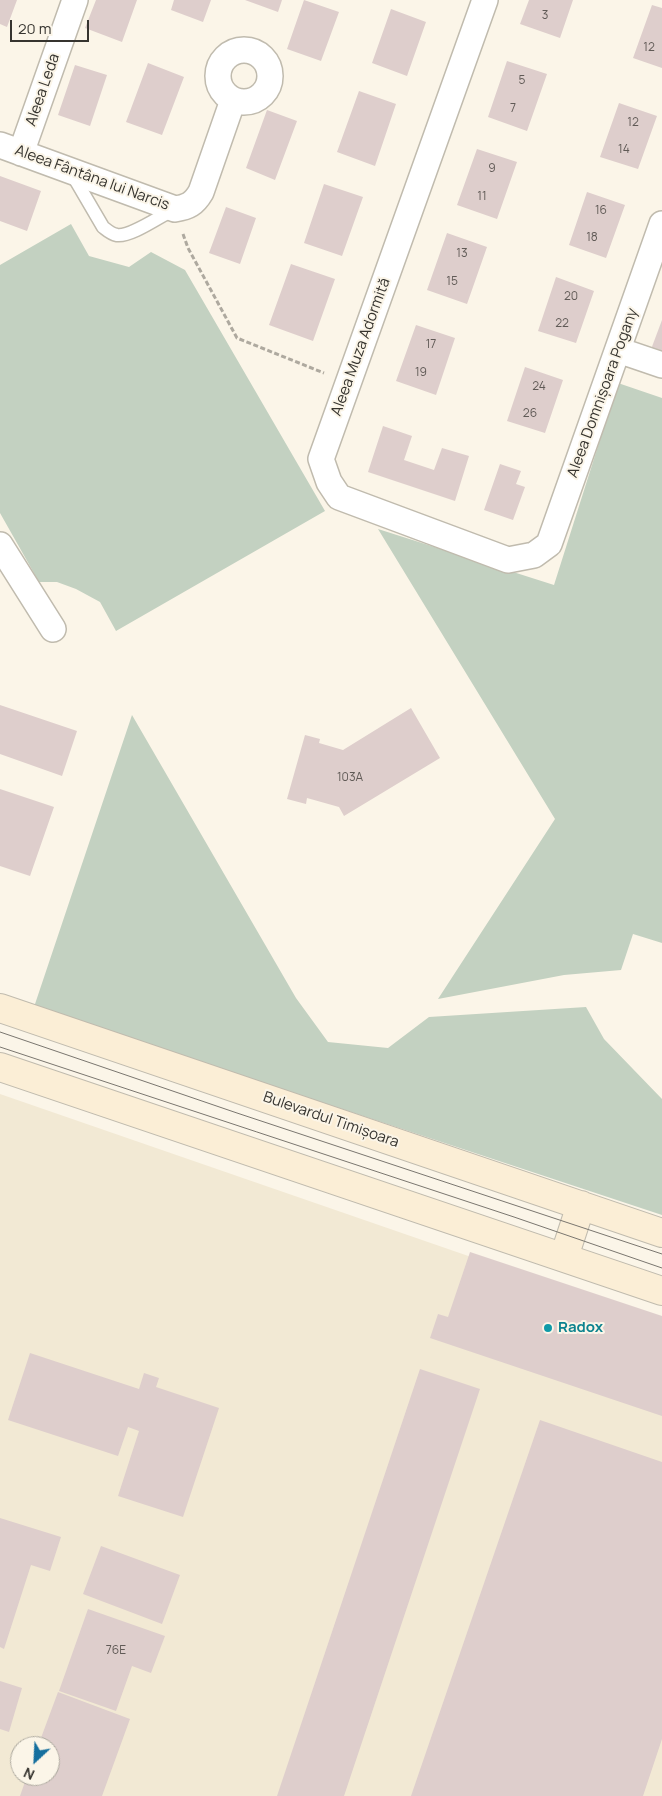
<!DOCTYPE html>
<meta charset="utf-8">
<style>
body{margin:0}
#map{position:relative;width:662px;height:1796px;overflow:hidden;background:#fbf5e8;font-family:Manrope,sans-serif}
canvas{display:block}
.north{position:absolute;left:10px;top:1736px;width:50px;height:50px;box-sizing:border-box;background:#fbf5e8;border:1px solid #aca89e;border-radius:50%;rotate:205deg;font-size:14px;font-weight:700;line-height:20px;text-align:center;color:#36342f}
.north::after{content:'';display:block;margin:auto;width:18px;height:22px;background:#156f9e;clip-path:polygon(50% 0,100% 100%,50% 72%,0 100%)}
.scale{position:absolute;left:10px;top:20px;width:79px;height:22px;box-sizing:border-box;border:2px solid #36342f;border-top:0;padding-left:6px;font-size:15px;line-height:18px;white-space:nowrap;color:#36342f;-webkit-text-stroke:4px #fbf5e8;paint-order:stroke}
</style>
<div id="map">
<canvas width="662" height="1796"></canvas>
<div class="north">N</div>
<div class="scale">20 m</div>
</div>
<script>
const c = document.querySelector('canvas').getContext('2d');
c.lineJoin = 'round';
function fillPath(path, color) { c.fillStyle = color; c.fill(path, 'evenodd'); }
function trace(path, color, width, dash) { c.strokeStyle = color; c.lineWidth = width; c.lineCap = dash ? 'butt' : 'round'; c.setLineDash(dash || []); c.stroke(path); }
function write(font, color, halo, rows, align = 'center') {
  c.font = font + ' Manrope,sans-serif'; c.lineWidth = 4; c.setLineDash([]); c.textBaseline = 'middle'; c.strokeStyle = halo; c.fillStyle = color; for (const [text, x, y, turn = 0] of rows) {
    c.save(); c.translate(x, y); c.rotate((+turn || 0) * Math.PI / 180); c.textAlign = isNaN(turn) ? turn : align; if (halo) c.strokeText(text, 0, 0); c.fillText(text, 0, 0); c.restore();
  }
}
const built = new Path2D(`
 M0,1094l662,229v473h-662zM20,1746h30v30h-30z`);
const green = new Path2D(`
 M71,224l18,32 40,11 22,-15 34,18 140,241 -209,120 -16,-29 -24,-13 -19,-7h-18l-39,-69v-248z
 M618,383l44,15v545l-29,-9 -12,36 -57,5 -126,24 117,-180 -177,-290 176,56z
 M132,715l164,283 32,44 60,6 41,-31 157,-10 18,32 58,60v116l-628,-208z`);
const building = new Path2D(`
 M0,0h17l-10,27 -7,-3z
 M96,0h41l-15,42 -37,-14z
 M174,0h37l-8,22 -32,-12z
 M245,0h37l-4,12z
 M304,0l35,12 -18,49 -34,-12z
 M529,0h44l-13,38 -40,-14z
 M652,5l10,3v60l-29,-10z
 M391,9l35,13 -19,54 -35,-13z
 M507,61l40,13 -20,57 -39,-14z
 M148,63l36,14 -22,58 -36,-13z
 M75,65l32,10 -17,51 -32,-11z
 M359,91l37,13 -21,62 -38,-14z
 M619,103l38,13 -19,53 -38,-12z
 M267,110l30,11 -22,59 -29,-12z
 M477,149l40,13 -20,57 -40,-14z
 M0,176l41,15 -14,40 -27,-10z
 M324,184l39,13 -21,59 -38,-13z
 M587,192l38,13 -19,53 -37,-13z
 M226,207l30,11 -16,46 -31,-11z
 M447,233l40,14 -20,57 -40,-14z
 M291,264l44,15 -22,62 -44,-16z
 M556,277l38,14 -18,52 -38,-12z
 M662,320v36l-12,-4z
 M416,325l39,13 -19,57 -40,-14z
 M525,367l38,13 -18,53 -38,-12z
 M383,426l29,10 -8,24 30,10 8,-22 27,8 -14,45 -87,-29z
 M500,464l21,7 -5,13 9,3 -12,33 -29,-10z
 M0,705l77,26 -15,45 -62,-22z
 M411,708l29,50 -96,58 -5,-9 -32,-9 -1,6 -19,-5 18,-64 15,4 -1,4 24,7z
 M0,789l54,18 -24,69 -30,-10z
 M470,1252l192,64v100l-232,-78 8,-24 10,3z
 M30,1353l109,36 5,-16 15,5 -3,9 63,21 -36,109 -65,-21 21,-65 -11,-4 -10,29 -110,-36z
 M420,1369l60,20 -136,407h-67z
 M540,1420l122,42v277l-19,57h-232z
 M0,1518l61,19 -11,34 -19,-6 -27,84 -4,-2z
 M101,1546l79,29 -18,49 -79,-30z
 M88,1609l77,27 -14,37 -19,-7 -16,45 -57,-20z
 M0,1681l22,7 -13,44 -9,-3z
 M58,1692l72,27 -28,77h-82l7,-20h23v-30h-12z`);
const path = new Path2D(`
 M183,234l5,14 49,90 87,35`);
const lane = new Path2D(`
 M72,174l31,53c5,4 8,7 14,8 14,2 43,-19 56,-25`);
const street = new Path2D(`
 M485,0l-164,459 8,23 10,15 169,63 26,-5 15,-11 113,-320
 M218 76a26 26 0 1 1 52 0a26 26 0 1 1-52 0Z
 M0,145l175,64c13,-2 19,-5 26,-17l32,-92
 M21,153l54,-153
 M618,350l44,15
 M0,545l53,84`);
const secondary = new Path2D(`
 M0,1008l662,225
 M0,1067l662,224
 M564,1257l17,-52`);
const tram = new Path2D(`
 M0,1032l237,81 425,141
 M0,1047l514,170 148,51`);
const markers = [
 [548,1328,5,"#0f9aa8"]
];
const numberNames = [
 ["3",545,16],
 ["12",649,48],
 ["5",522,81],
 ["7",513,109],
 ["12",633,123],
 ["14",624,150],
 ["9",492,169],
 ["11",482,197],
 ["16",601,211],
 ["18",592,238],
 ["13",462,254],
 ["15",452,282],
 ["20",571,297],
 ["22",562,324],
 ["17",431,345],
 ["19",421,373],
 ["24",539,387],
 ["26",530,414],
 ["103A",350,778],
 ["76E",116,1651]
];
const streetNames = [
 ["Aleea Leda",43,90,-71],
 ["Aleea Fântâna lui Narcis",92,178,20],
 ["Aleea Muza Adormită",361,347,-70],
 ["Aleea Domnișoara Pogany",603,393,-70],
 ["Bulevardul Timișoara",331,1120,19]
];
const cultureNames = [
 ["Radox",558,1328]
];
fillPath(built, '#f2e9d4');
fillPath(green, '#c3d1c1');
fillPath(building, '#dececc');
trace(lane, '#c0bbae', 15);
trace(street, '#c0bbae', 28);
trace(secondary, '#c0bbae', 30);
trace(path, '#aea99f', 3, [5, 2.5]);
trace(lane, '#fff', 12);
trace(street, '#fff', 25);
trace(secondary, '#fbeed6', 28);
trace(tram, '#7a766f', 1);
for (const [x, y, r, color] of markers) { const dot = new Path2D(); dot.arc(x, y, r, 0, 2 * Math.PI); c.fillStyle = color; c.fill(dot); trace(dot, '#fbf5e8', 2); }
write('12px', '#605a56', null, numberNames);
write('15px', '#36342f', '#fbf5e8', streetNames);
write('bold 15px', '#0d838f', '#fbf5e8', cultureNames, 'left');
</script>
